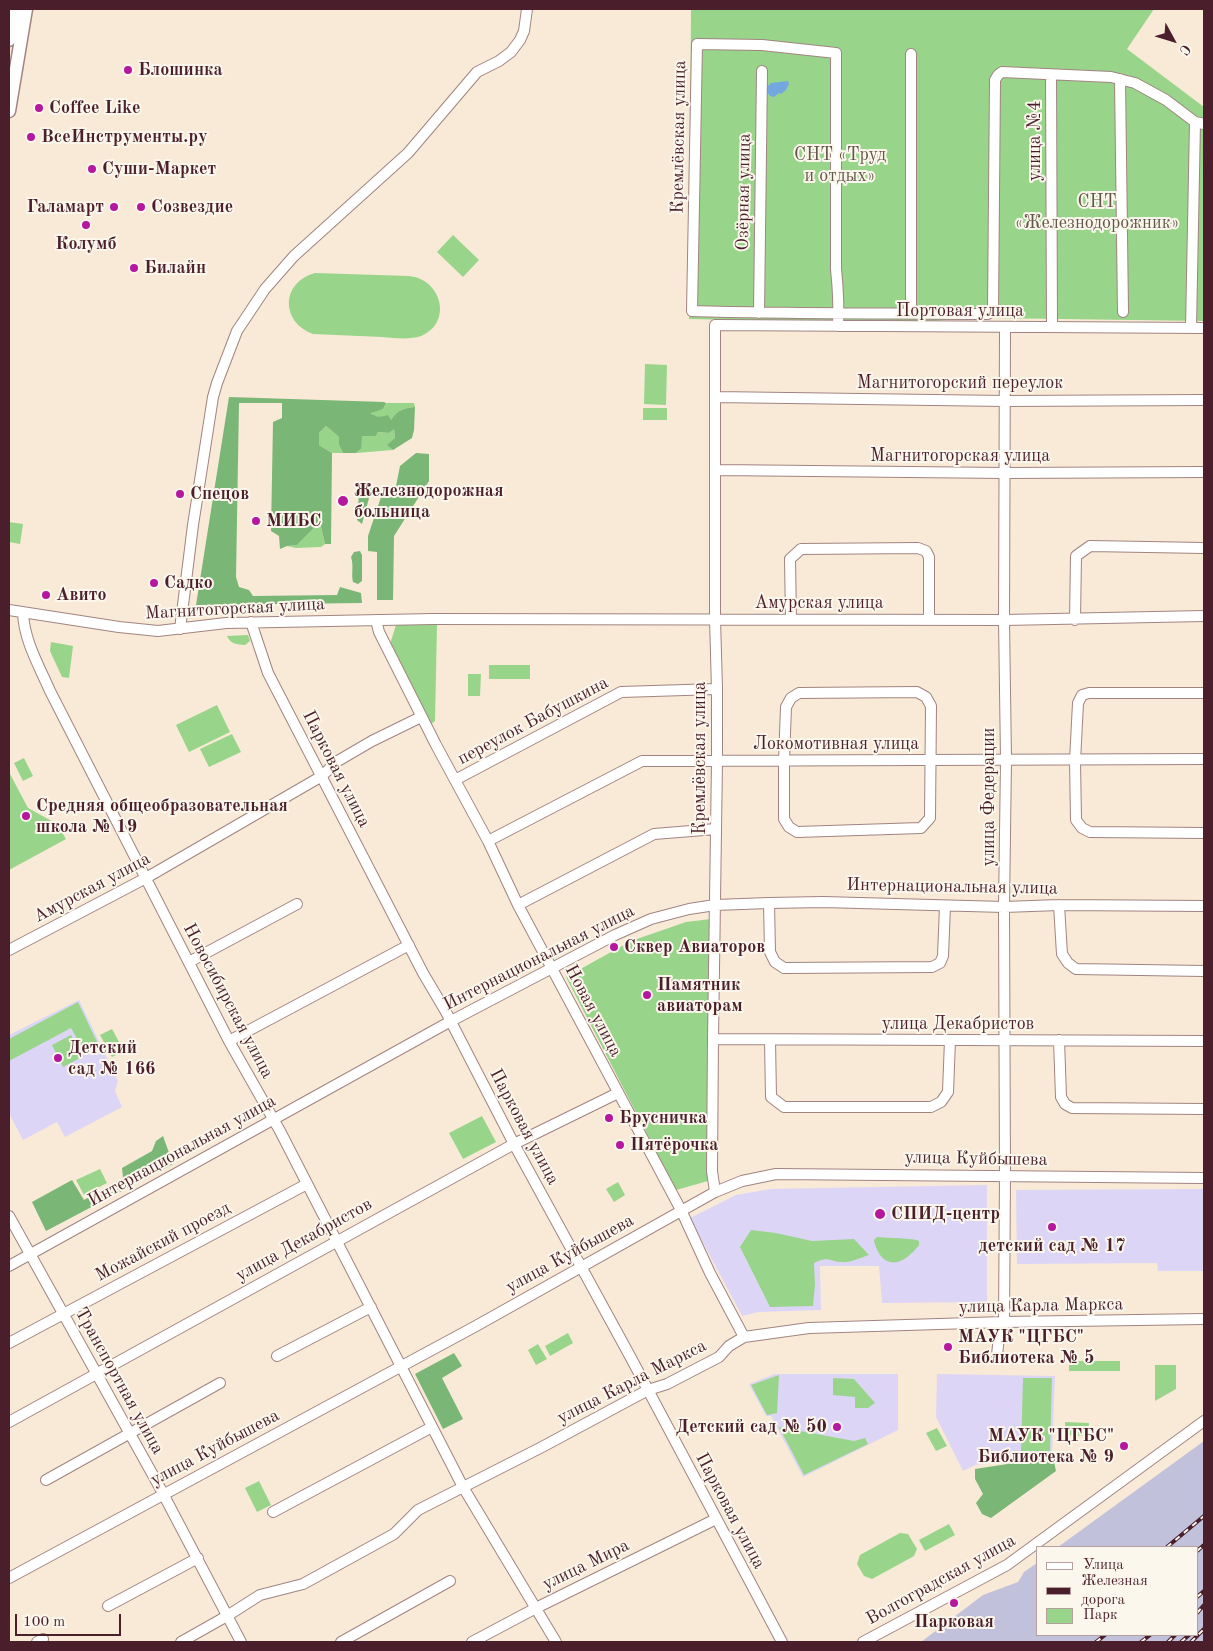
<!DOCTYPE html>
<meta charset="utf-8">
<style>
body{margin:0}
#map{position:relative;width:1213px;height:1651px;overflow:hidden;background:#f8ead7;font-family:"Old Standard TT",serif}
canvas{display:block}
.frame{position:absolute;inset:0;border:10px solid #4a1f2b;pointer-events:none}
.legend{position:absolute;left:1036px;top:1546px;width:162px;height:90px;box-sizing:border-box;background:#fbf7ec;border:1px solid #b4a19f;margin:0;padding:6px 9px;list-style:none;font-size:15px;color:#4a1f2b}
.legend li{display:flex;align-items:center;gap:10px;height:25px}
.legend b{width:25px;border:1px solid #b4a19f}
.north{position:absolute;left:1148px;top:15px;width:50px;height:50px;-webkit-text-stroke:4px #fbf7ec;paint-order:stroke;rotate:129deg;font-size:14px;font-weight:700;line-height:20px;text-align:center;color:#4a1f2b}
.north::after{content:'';display:block;margin:auto;width:18px;height:22px;background:#4a1f2b;clip-path:polygon(50% 0,100% 100%,50% 72%,0 100%)}
.scale{position:absolute;left:15px;top:1614px;width:106px;height:22px;box-sizing:border-box;border:2px solid #4a1f2b;border-top:0;padding-left:6px;font-size:15px;line-height:18px;white-space:nowrap;color:#4a1f2b;-webkit-text-stroke:4px #fbf7ec;paint-order:stroke}
</style>
<div id="map">
<canvas width="1213" height="1651"></canvas>
<div class="frame"></div>
<ul class="legend">
<li><b style="height:6px;background:#fff"></b>Улица</li>
<li><b style="height:6px;background:#4a1f2b"></b>Железная дорога</li>
<li><b style="height:14px;background:#98d58a"></b>Парк</li>
</ul>
<div class="north">С</div>
<div class="scale">100 m</div>
</div>
<script>
const c = document.querySelector('canvas').getContext('2d');
c.lineJoin = 'round';
function fillPath(path, color) { c.fillStyle = color; c.fill(path, 'evenodd'); }
function trace(path, color, width, dash) { c.strokeStyle = color; c.lineWidth = width; c.lineCap = dash ? 'butt' : 'round'; c.setLineDash(dash || []); c.stroke(path); }
function write(font, color, halo, rows, align = 'center') {
  c.font = font + ' "Old Standard TT",serif'; c.lineWidth = 4; c.setLineDash([]); c.textBaseline = 'middle'; c.strokeStyle = halo; c.fillStyle = color; for (const [text, x, y, turn = 0] of rows) {
    c.save(); c.translate(x, y); c.rotate((+turn || 0) * Math.PI / 180); c.textAlign = isNaN(turn) ? turn : align; if (halo) c.strokeText(text, 0, 0); c.fillText(text, 0, 0); c.restore();
  }
}
const built = new Path2D(`
 M79,1000l39,81 -3,10 7,16 -57,30 -8,-15 -34,18 -14,-27v-78z
 M987,1185v117l-105,1 -3,-37h-59l1,44 -62,2 -17,4 -52,-98 46,-23 35,-6z
 M1204,1189v82h-46l-1,-8 -140,1 -1,-74z
 M775,1374h123v56l-95,47 -32,-61h-5l-17,-32z
 M937,1374l118,2 -3,77 -77,12 -12,6 -27,-54z`);
const industrial = new Path2D(`
 M1204,1441v201h-283l62,-47 35,-13 6,-10 13,-9v72h160v-88h-139z`);
const green = new Path2D(`
 M691,9h463l-27,40 77,58v214l-214,-3 -107,5 -194,-4z
 M453,235l26,25 -16,17 -26,-25z
 M315,273l94,3c33,3 44,47 12,60 -12,4 -26,2 -39,1 -23,-1 -46,-2 -69,-3 -33,-12 -32,-52 2,-61z
 M645,364l22,1 -1,40 -22,-1z
 M386,403h28l1,4c-11,1 -18,3 -24,13l-17,-4 -3,-4 12,-3z
 M643,408h24v12h-24z
 M326,426l13,11v8l4,8h-11l-13,-8v-12z
 M394,428l1,10 -7,7 5,5 -37,3 5,-4v-13h15l2,-4 11,1z
 M9,522l14,2 -3,20 -11,-2z
 M320,522l5,22 -4,3 -25,1 -9,-2 10,-1z
 M396,625h41l-2,96 -6,5 -39,-82z
 M248,635l2,6 -5,4c-8,-1 -14,0 -18,-9z
 M51,642l22,4 -4,32 -7,-1 -12,-26z
 M489,665h41v14h-41z
 M468,674h13l-1,22h-12z
 M217,705l13,27 -41,20 -13,-27z
 M232,734l9,18 -32,15 -9,-18z
 M24,758l9,18 -10,5 -9,-18z
 M9,772l19,36 29,16 9,15 -57,31z
 M711,919l-3,262 -32,9 -110,-213 65,-36 55,-19z
 M78,1002l21,44 -14,7 -14,-25 -62,33v-22z
 M112,1029l12,22 -12,6 -12,-22z
 M71,1035l11,22 -19,10 -11,-22z
 M482,1116l14,26 -33,17 -14,-26z
 M100,1169l7,14 -23,12 -8,-15z
 M618,1182l7,13 -11,7 -8,-13z
 M751,1230l25,3 36,8 42,-2 15,16c-9,3 -19,8 -28,7 -14,-1 -12,-6 -27,1l1,21 -2,22 -43,1 -30,-60z
 M877,1237c9,1 37,1 42,4v4c-10,13 -26,26 -39,10 -3,-5 -5,-9 -6,-15z
 M568,1333l5,10 -23,13 -5,-10z
 M538,1344l9,15 -11,6 -8,-15z
 M1069,1361h51v10h-51z
 M1155,1365h21v24l-21,12z
 M779,1375l-2,38 -10,2 -16,-30z
 M833,1378l21,1 21,24 -7,5h-13v-11l-22,-2z
 M1023,1378h29l-2,73h-29z
 M1065,1422l24,1 -1,13 -23,-1z
 M779,1427l75,14 11,-3 3,6 -64,31z
 M937,1428l10,18 -11,5 -10,-18z
 M259,1481l12,24 -14,7 -12,-24z
 M949,1524l6,11 -30,16 -6,-11z
 M900,1533l8,1 9,15 -3,7 -42,23 -8,-3 -7,-12 3,-9z`);
const forest = new Path2D(`
 M229,397l155,5 2,1 -3,6 -12,4c5,5 10,4 17,2l3,5c6,-10 13,-12 24,-13l-1,23 -2,8 -19,12 -6,-5 8,-7 -1,-9 -5,4 -11,-1 -2,4h-14l-1,13 -5,4h-13l-4,-8v-8l-13,-11 -7,7v12l13,8 -1,91h-6l-5,-22 -23,23 -10,1 -7,3 -1,-13 -8,-5 2,-109 9,-4v-15h-43l-3,174 3,10 10,3 4,6 84,-1 3,-8 21,6 1,10 -166,2z
 M416,453l13,1v27l-35,55 -1,64h-16v-48l-9,-1v-15l16,-48 12,-2 4,-20z
 M364,487h8l-10,37 -5,-4 2,-26z
 M360,551l2,4v26l-4,3 -5,-2c-2,-9 1,-16 -2,-25l3,-5z
 M163,1136l10,28 -127,67 -14,-29 40,-22 12,20 39,-22 -1,-10 30,-17 4,-10z
 M454,1353l8,13 -20,12 21,41 -20,10 -28,-55z
 M1053,1457l3,14 -65,47 -9,-4 -6,-11 7,-9 -8,-15v-10z`);
const water = new Path2D(`
 M788,81l1,3 -3,6 -5,4 -2,-1 -5,4 -4,-1 -3,-4v-5l4,-4z`);
const minor = new Path2D(`
 M1051,75l1,252
 M1120,79l3,233
 M993,310l2,-230 3,-5 4,-3 109,5 24,6 31,17 29,22 9,2
 M759,313l3,-242
 M911,313v-259
 M838,326c1,-20 0,-38 -2,-57v-216l-74,-8 -65,-1 -5,267c99,3 197,2 296,3
 M1191,328l4,-206
 M715,397l291,4 198,-1
 M716,470l289,3 199,-1
 M9,610l110,17 39,4 68,-8 207,-4 571,1 200,-4
 M23,613c1,27 16,53 27,78l179,350 51,90 183,356 93,155
 M791,619l-1,-60 11,-10 117,-1 8,3 3,6v63
 M376,620l3,12 57,113 52,96 30,64 163,305 29,63 34,64
 M1075,620l1,-64 14,-10 114,2
 M251,622l17,51 155,300 23,39 68,132 117,214 151,284
 M180,629l13,-104 20,-128 4,-14 20,-52 28,-42 29,-33 114,-103 69,-81 22,-11 12,-9 9,-12 4,-9 3,-22
 M917,692l9,5 5,9 -1,112 -9,10 -124,4 -8,-5 -5,-8v-58l2,-54 5,-9 8,-5z
 M1204,693h-115l-7,2 -4,8 -3,58 1,59 6,8 8,4 114,1
 M455,780l166,-88 96,-3
 M488,841l154,-80 562,-2
 M769,903l1,49 5,10 9,6 148,-1 8,-4 3,-7 2,-50
 M518,905l136,-71 62,-5
 M1059,905l3,49 6,9 8,6 128,2
 M9,950l137,-72 176,-102 14,-14 36,-21 49,-24
 M189,962l108,-58
 M713,1039l491,2
 M770,1040l1,57 13,10h147l10,-5 7,-10 2,-52
 M1059,1040l2,57 4,7 7,4 132,1
 M229,1041l180,-96
 M715,1192l-3,-21 1,-132 4,-278v-72l-2,-70v-294l489,3
 M9,1216l150,270 82,156
 M9,1266l442,-245 164,-86 36,-16 38,-10 26,-4 54,-2 54,-1 181,5 55,-2 145,1
 M9,1343l298,-159
 M997,1355l2,-18 5,-15 1,-147 -1,-268 2,-147 -2,-140 1,-293
 M277,1356l94,-49
 M9,1422l505,-278 104,-51
 M46,1480l174,-97
 M273,1512l159,-85
 M9,1578l467,-252 239,-134 27,-11 34,-7 428,4
 M108,1606l90,-48
 M37,1642l6,-3
 M181,1642l46,-26 33,-21 43,-11 91,-50 24,-24 124,-63 106,-57 19,-6 52,-27 10,-11 15,-9 65,-9 195,-6 200,-3
 M341,1642l109,-61
 M472,1642l64,-34 180,-89
 M863,1642l144,-77 197,-144`);
const major = new Path2D(`
 M9,40l5,-31
 M9,111l17,-102`);
const rail = new Path2D(`
 M1167,1547l37,-31
 M1197,1551l7,-6
 M1197,1597l7,-6
 M1197,1613l7,-8
 M1096,1642l9,-7
 M1141,1642l9,-7
 M1168,1642l7,-7
 M1181,1642l8,-7
 M1191,1642l13,-13`);
const markers = [
 [128,70,5,"#b5179e"],
 [39,108,5,"#b5179e"],
 [31,137,5,"#b5179e"],
 [92,169,5,"#b5179e"],
 [114,207,5,"#b5179e"],
 [141,207,5,"#b5179e"],
 [86,225,5,"#b5179e"],
 [134,268,5,"#b5179e"],
 [180,494,5,"#b5179e"],
 [343,501,6,"#b5179e"],
 [256,521,5,"#b5179e"],
 [154,583,5,"#b5179e"],
 [46,595,5,"#b5179e"],
 [26,816,5,"#b5179e"],
 [614,947,5,"#b5179e"],
 [647,995,5,"#b5179e"],
 [58,1058,5,"#b5179e"],
 [609,1118,5,"#b5179e"],
 [620,1145,5,"#b5179e"],
 [880,1214,6,"#b5179e"],
 [1052,1227,5,"#b5179e"],
 [948,1347,5,"#b5179e"],
 [837,1427,5,"#b5179e"],
 [1124,1446,5,"#b5179e"],
 [954,1603,5,"#b5179e"]
];
const poiNames = [
 ["Блошинка",138,70],
 ["Coffee Like",49,108],
 ["ВсеИнструменты.ру",41,137],
 ["Суши-Маркет",102,169],
 ["Галамарт",104,207,"right"],
 ["Созвездие",151,207],
 ["Колумб",86,244,"center"],
 ["Билайн",144,268],
 ["Железнодорожная",354,491],
 ["больница",354,512],
 ["Спецов",190,494],
 ["МИБС",266,521],
 ["Садко",164,583],
 ["Авито",56,595],
 ["Средняя общеобразовательная",36,806],
 ["школа № 19",36,827],
 ["Сквер Авиаторов",624,947],
 ["Памятник",657,985],
 ["авиаторам",657,1006],
 ["Детский",68,1048],
 ["сад № 166",68,1069],
 ["Брусничка",619,1118],
 ["Пятёрочка",630,1145],
 ["СПИД-центр",891,1214],
 ["детский сад № 17",1052,1246,"center"],
 ["МАУК \"ЦГБС\"",958,1337],
 ["Библиотека № 5",958,1358],
 ["Детский сад № 50",827,1427,"right"],
 ["МАУК \"ЦГБС\"",1114,1436,"right"],
 ["Библиотека № 9",1114,1457,"right"],
 ["Парковая",954,1622,"center"]
];
const streetNames = [
 ["Кремлёвская улица",679,137,-89],
 ["улица №4",1035,141,-90],
 ["Озёрная улица",744,192,-89],
 ["Портовая улица",960,311],
 ["Магнитогорский переулок",960,383],
 ["Магнитогорская улица",960,456],
 ["Амурская улица",819,603],
 ["Магнитогорская улица",235,609,-3],
 ["переулок Бабушкина",533,721,-28],
 ["Локомотивная улица",836,744],
 ["Кремлёвская улица",700,758,-90],
 ["Парковая улица",336,769,63],
 ["улица Федерации",989,797,-90],
 ["Интернациональная улица",952,887,1],
 ["Амурская улица",92,888,-28],
 ["Интернациональная улица",539,958,-27],
 ["Новосибирская улица",228,1001,62],
 ["Новая улица",593,1011,62],
 ["улица Декабристов",958,1024],
 ["Парковая улица",524,1127,62],
 ["Интернациональная улица",182,1151,-29],
 ["улица Куйбышева",976,1159,1],
 ["улица Декабристов",304,1240,-29],
 ["Можайский проезд",163,1242,-28],
 ["улица Куйбышева",570,1254,-29],
 ["улица Карла Маркса",1041,1306,-1],
 ["Транспортная улица",119,1381,61],
 ["улица Карла Маркса",632,1382,-27],
 ["улица Куйбышева",215,1448,-28],
 ["Парковая улица",730,1511,62],
 ["улица Мира",586,1565,-26],
 ["Волгоградская улица",941,1580,-29]
];
const parkNames = [
 ["СНТ «Труд",840,155],
 ["и отдых»",840,176],
 ["СНТ",1097,202],
 ["«Железнодорожник»",1097,223]
];
fillPath(built, '#ddd5f6');
fillPath(industrial, '#c2c1dc');
fillPath(green, '#98d58a');
fillPath(forest, '#7ab676');
fillPath(water, '#73a7df');
trace(minor, '#a18481', 12);
trace(major, '#a18481', 15);
trace(minor, '#fff', 10);
trace(major, '#fff', 12);
trace(rail, '#4a1f2b', 4);
trace(rail, '#fbf7ec', 2, [5.5]);
for (const [x, y, r, color] of markers) { const dot = new Path2D(); dot.arc(x, y, r, 0, 2 * Math.PI); c.fillStyle = color; c.fill(dot); trace(dot, '#fbf7ec', 2); }
write('bold 18px', '#4a1f2b', '#fbf7ec', poiNames, 'left');
write('18px', '#4a1f2b', '#fbf7ec', streetNames);
write('18px', '#615648', '#fbf7ec', parkNames);
</script>
